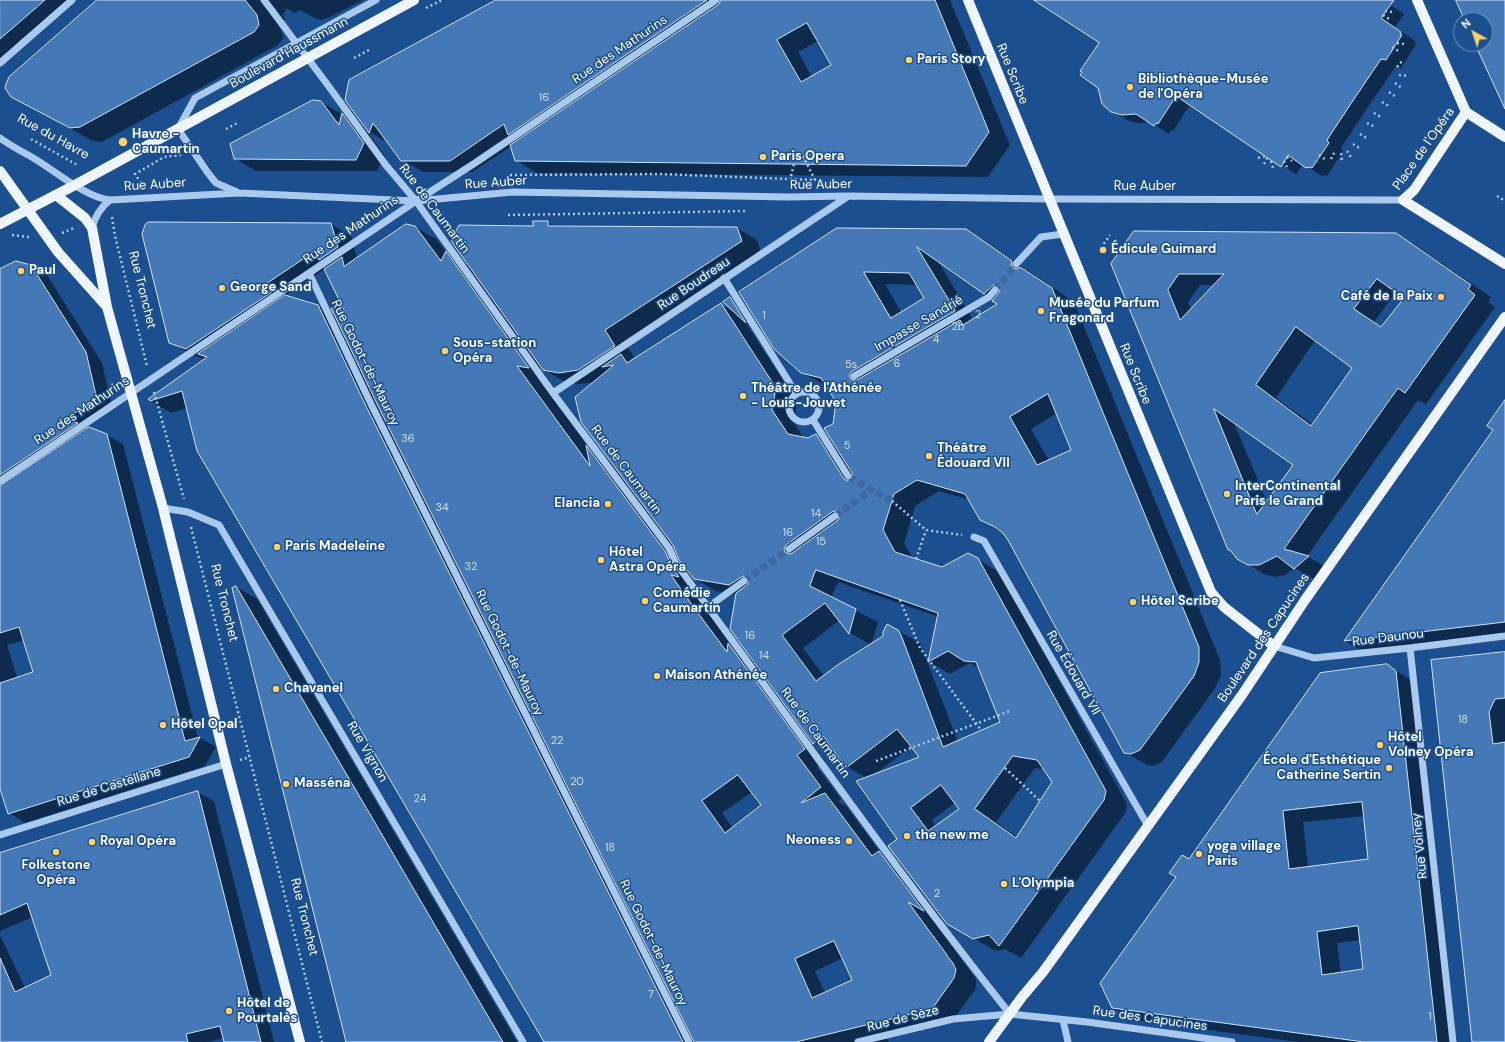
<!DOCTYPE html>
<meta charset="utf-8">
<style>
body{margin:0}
#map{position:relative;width:1505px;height:1042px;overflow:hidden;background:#1b4f8f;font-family:"DM Sans",sans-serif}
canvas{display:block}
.north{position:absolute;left:1453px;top:12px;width:40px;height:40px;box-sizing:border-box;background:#1b4f8f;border:1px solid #7695bc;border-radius:50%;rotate:320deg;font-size:11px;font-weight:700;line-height:16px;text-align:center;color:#fff}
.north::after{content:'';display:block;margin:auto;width:14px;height:18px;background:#ffd166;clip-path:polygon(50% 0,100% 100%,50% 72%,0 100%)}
</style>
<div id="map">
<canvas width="1505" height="1042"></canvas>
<div class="north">N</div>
</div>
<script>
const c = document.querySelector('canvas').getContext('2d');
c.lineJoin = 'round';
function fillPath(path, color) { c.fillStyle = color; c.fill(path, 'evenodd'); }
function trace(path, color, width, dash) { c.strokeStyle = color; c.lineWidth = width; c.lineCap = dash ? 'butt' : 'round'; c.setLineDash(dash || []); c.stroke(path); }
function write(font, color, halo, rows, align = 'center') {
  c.font = font + ' "DM Sans",sans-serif'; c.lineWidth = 3; c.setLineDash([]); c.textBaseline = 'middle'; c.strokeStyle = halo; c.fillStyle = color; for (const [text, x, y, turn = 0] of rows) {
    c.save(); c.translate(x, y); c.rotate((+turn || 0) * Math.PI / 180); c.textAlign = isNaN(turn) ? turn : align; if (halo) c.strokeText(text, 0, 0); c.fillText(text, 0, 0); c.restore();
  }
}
const shadow = new Path2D(`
 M0,0h68l-68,60z
 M99,0h264l-33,17 -9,3 -4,-1 -17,-9 -5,3 -7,-4h-2l-3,6 2,4 -7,4 5,12v4l-5,6 -174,96 -6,1 -7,-2 -79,-43z
 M498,0h452l60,145 -22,32 -451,-4 -21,-13 -4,-14 -40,26h-49l-21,-12 -12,-16 -24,-14 19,26 -8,15h-121l-22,-13 87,-56 46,27zM818,41l14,24 -20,12 -14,-25z
 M1035,0h348l21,14 -9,13 20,14 -1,2 2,1 -15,24 -5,-2 -32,47 -23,35 2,4 -16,24 -2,-1 -3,1 -19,-12 -7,10 -106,-69 -17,26 -2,-1 -2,4 -19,-12 -12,1 -11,-3 -15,-9 -12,-68z
 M547,222l8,5 182,1 20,12 4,13 -137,88 10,16 -4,3 1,1 90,-57 21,13 55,85 -3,21 10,15 4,1 8,-4 21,12 -4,-23 5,-22 -11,-16 -25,-13 -62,-81 225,-62 22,13 87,59 146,358 1,15 -6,13 -53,74 -9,4 -6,-1 -22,-13 -117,-213 -6,-7 -21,-13 -11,-19 -31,-9 -24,15 -11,37 9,16 29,9 26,-14 31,18 128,232 -1,8 -105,146 -16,-9 -7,2 -6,-2 -45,-26 -48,-83 -32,-62 -20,-11 -10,-13 -2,1 -25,-14 15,20 -8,6 24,32 -3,3 8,4 35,47 19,11 42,56 -16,-9 50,68v7l-1,4 -22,30 -68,16 4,6h-344l-357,-634 -17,5 -20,-12 54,-41 -16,-7 -20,-11 162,-118 20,12 6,22 58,-31 21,12 10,13 24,14 64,-39zM938,261l57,39 4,4 -26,16zM325,269l22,45 -11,2 -18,-10 -34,-10zM885,284l32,1 9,13 -25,14zM540,368l24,13 15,3 16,-2 79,162 2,6 -69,-92 -18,-10 -52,-71 11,2zM1057,413l16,38 -24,10 -18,-32zM739,573l10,6v2l-11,-7zM690,576h3v2l23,13 21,4 16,64 -18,-10 -45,-63 9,2zM838,582l101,35 -10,45 21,12 20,-11 10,6 21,54 -43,19 -38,-99 -22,-12 -27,14 7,-23 -47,-24zM840,620l10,13 21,12 -47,31 -21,-28zM912,746l8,12 -46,17zM1035,768l10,2 9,12 -37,55 -21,-15zM752,792l10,14 -29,22 -11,-15zM955,803l5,7 -24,16 -4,-6zM843,958l10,23 -28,12 -10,-22z
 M1395,234l21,12 75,51 -3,5 7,5 -69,97 -8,-4 -111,156 21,12 -13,12 -20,-12 -10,7 -11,2 -10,-3 -20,-12 -10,-9 -5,-3 -116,-286zM1200,285h15l-24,25 -3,-8zM1396,292l10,6 -24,29 -8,-5zM1315,340l38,27 -40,58 -37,-27zM1234,423l61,42 -28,37z
 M30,266l17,9 55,88 10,42 -29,22 4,3 20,5 16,9 75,294h2l16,9 -11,19 -180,57 -16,-10 -9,-27v-515zM24,640l10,33 -17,5 -10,-33z
 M1505,402v231l-144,17 -16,-9 150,-211z
 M236,587l21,12 260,443h-170z
 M1505,652v390h-32l-41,-381z
 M1387,665l29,18 40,359h-158l-164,-22 -22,-12 77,-148zM1364,816l5,44 -61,8 -5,-46zM1361,940l3,30 -23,3 -4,-30z
 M197,792l17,9 60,241h-49l-1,-4 -17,4h-207v-107l25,53 27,-13 -19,-58 -33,14v-77z`);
const building = new Path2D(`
 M0,0h45l-45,39z
 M97,0h148l12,15 2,10 -5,7 -174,95 -10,1 -59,-31 -6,-9 1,-4 3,-7z
 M496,0h211l-199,135 -4,-11 -54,37h-49l-28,-38 -4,10 -24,-33 4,-20z
 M721,0h214l54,132 -23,34 -451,-5 -5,-16 209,-141zM807,23l24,42 -30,17 -24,-42z
 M1034,0h360l-13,18 20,14 -1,2 2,1 -16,25 -5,-1 -31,46 -23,35 2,3 -17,25 -3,-1 -3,1 -18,-13 -7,12 -105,-71 -18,28 -2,-1 -2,3 -18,-12 -14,1 -11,-3 -9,-8 -4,-16 -18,-13 2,-3 -2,-1 19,-28z
 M1456,0h49v109l-30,-65h10v-24h-20z
 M313,100l8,1 18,24 3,-12 22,30 -8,17 -122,-1 -4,-15z
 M533,221h15v5l189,1 5,14 -137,89 10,16 -37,24 -19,3 -16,-3 -92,-129 8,-16 74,1z
 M148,222l183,1 7,24 -19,13 -4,-9 -55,37 12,4 -86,57 -17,-6 -27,-109 3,-9z
 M406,224l9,2 26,35 5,-10 83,117 -12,-2 73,100 -4,-21 79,106 6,14 8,12 -8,-2 24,34 32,43 1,-9 77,106 -8,6 24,32 -20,16 24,-10 47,63 7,-5 45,60 -16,-9 39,53v1l6,7 3,7 -2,8 -22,31 -136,33h-102l-318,-640 -45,-94 14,4 -21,-43 18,-12 2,9zM738,775l23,30 -36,28 -23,-32zM834,941l18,39 -40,18 -17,-39z
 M837,228l129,1 46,32 -1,4 2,3 4,1 3,-2 32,21 147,359v15l-5,14 -54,74 -9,4 -7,-1 -116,-213 -6,-8 -7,-5 -15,-7 -15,-26 -48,-14 -23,14 -11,36 12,22 47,15 26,-14 10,5 128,233 -2,9 -105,146 -10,-11 -16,4 -26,-15 -59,-78 9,-7 -41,-58 63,-24 -22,-28 -51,39 -23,-32 -10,8 -83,-115 6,-36 11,-8 2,-4 -1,-3 -5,-2 -14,9 -35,-6 -15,-19 -6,-15 -92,-123 -6,-25 39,-32 -12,2 19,-13 6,9 94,-60 55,85 -4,22 16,24 20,4 8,-4 28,45 4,2 3,-1 2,-4 -1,-3 -28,-45 9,-4 3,-22 -15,-24 -20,-5 -27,-24 -35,-57zM917,247l67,47 9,-9 5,1 2,5 -8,10 5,3 -34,21 -3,-5 -103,60h-5l-3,-4 2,-4 104,-61zM864,272l45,1 15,25 -33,20zM1048,394l23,56 -34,15 -27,-48zM837,511l3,4 -2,5 -46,33 -3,1 -4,-2 -1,-3 2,-4 46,-33zM816,570l122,43 -10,49 20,-11 16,10 12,1 24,60 -57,25 -42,-112 -3,-5 -11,-6 -4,8v4l-44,28 -23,17 -34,-46 43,-32 24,31 7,-25 -46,-23zM1013,756l24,4 15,22 -36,56 -41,-29zM941,785l18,24 -31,22 -17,-23z
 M1134,231l262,2 75,52 -3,4 7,6 -70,98 -7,-5 -114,161 25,7 -15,13 -17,-13 -18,9h-11l-11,-6 -7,-9h-2l-117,-286zM1179,274h45l-44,46 -12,-30zM1377,279l27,19 -23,29 -27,-18zM1296,327l56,41 -41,58 -55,-41zM1214,409l79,56 -36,49z
 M16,261l15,4 55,87 10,43 -2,5 -28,19 12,4 -78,52v-206z
 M285,295l33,10 48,101 317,636h-139l-347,-591 -15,-60 -32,10 -2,-2 59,-42 -9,-3z
 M730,297l16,26 -23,-21z
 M1505,400v222l-161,19 149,-211 -6,-4z
 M89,427l18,7 78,307 15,-4 -11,20 -181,57 -8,-25v-106l33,-11 -14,-45 -19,6v-147z
 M236,586l138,235 129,221h-157l-114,-454z
 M1505,652v46l-10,1 -6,13 4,32 12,-2v300h-33l-41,-382z
 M1387,664l9,7 41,371h-73l-252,-34 -12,-25 76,-106 -7,-4 13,-18 7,4 131,-186zM1362,802l6,57 -79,10 -6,-58zM1358,926l5,43 -41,6 -5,-43z
 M198,791l63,251h-37l-4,-16 -34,8 2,8h-188v-84l15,34 36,-17 -24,-72 -27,12v-62z`);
const minorTunnel = new Path2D(`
 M995,290l21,-26
 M849,477l43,24
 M835,516l37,-26
 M744,581l45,-32`);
const path = new Path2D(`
 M426,8l16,-8
 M1385,11l7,1
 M1383,15l6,4
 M1397,43l8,1
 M1392,47l8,5
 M354,58l15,-8
 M1397,67l6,-7
 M1399,75l9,1
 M1395,83l7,5
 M1389,92l7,5
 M1382,102l7,4
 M1374,113l8,5
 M1367,123l8,4
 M226,129l13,-7
 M1360,134l8,5
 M31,139l48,27
 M1353,144l8,5
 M1347,151l5,8
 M1341,153l1,9
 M1319,155l7,5
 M1287,157l5,4
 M1258,158l7,-2
 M1331,159l4,-8
 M1271,161l2,7
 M1284,161l3,6
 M1264,164l3,-6
 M510,175l151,-1 154,6 -13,-26
 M791,176l3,-12
 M141,183l-6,-9 29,-17 17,-2
 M1497,196l8,5
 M508,215l239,-4
 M112,217l3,19 32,130
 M62,233l12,-5
 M12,235l17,2
 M1101,248l9,-13
 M154,392l30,107
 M892,501l34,29 36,5
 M191,527l131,515
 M916,559l10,-29
 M900,600l20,48 61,82
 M240,760l10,-3
 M876,761l134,-50
 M1005,768l35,33`);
const minor = new Path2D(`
 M264,0l63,84 58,80 31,37 137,192 116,155 6,14c111,151 218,305 335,452
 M0,63l72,-63
 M0,138c11,8 23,14 35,21 20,12 52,39 75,41l129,-7 177,8 97,-9 275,5 60,-1 201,3 354,1
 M237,192l-21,-9 -8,-10 -30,-44 17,-31 181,-98
 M92,228c3,-12 8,-20 18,-28
 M1016,264l25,-27 22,-3
 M309,273l62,131 318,638
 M724,278l72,115
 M854,376l135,-79 6,-7
 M789 407a15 15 0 1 1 30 0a15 15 0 1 1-30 0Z
 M553,393l294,-196
 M813,420l35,56
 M0,481l416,-280 59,-38 241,-163
 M163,508l25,4 31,13 304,517
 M974,537l10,4 164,285
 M789,549l46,-33
 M708,607l36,-26
 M1274,646l40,12 96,-10 95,-12
 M1410,648l43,394
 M0,835l226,-71
 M1063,1020l5,22
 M858,1042l95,-23 57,-5 77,8 145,20`);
const major = new Path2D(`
 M968,0l243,592 13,15 50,39
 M1417,0l49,112
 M1466,112l-52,78 -11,10 102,64
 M1466,112l39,25
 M0,171l58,81 49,55
 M56,195l29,23 7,10 15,79 56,201 63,256 74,278
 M0,224l75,-39 339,-185
 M989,1042l33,-45 21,-25 199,-277 63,-95 200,-283`);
const markers = [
 [909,60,4,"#ffd166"],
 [1130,87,4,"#ffd166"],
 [123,142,5,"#ffd166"],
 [763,157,4,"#ffd166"],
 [1103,250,4,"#ffd166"],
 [21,271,4,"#ffd166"],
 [222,288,4,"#ffd166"],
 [1441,297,4,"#ffd166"],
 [1041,311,4,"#ffd166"],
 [445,351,4,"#ffd166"],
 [743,396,4,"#ffd166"],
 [929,456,4,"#ffd166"],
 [1227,494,4,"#ffd166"],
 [608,504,4,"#ffd166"],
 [277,547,4,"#ffd166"],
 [601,560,4,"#ffd166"],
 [645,601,4,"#ffd166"],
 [1133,602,4,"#ffd166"],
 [657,676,4,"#ffd166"],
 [276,689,4,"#ffd166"],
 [163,725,4,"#ffd166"],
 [1380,745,4,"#ffd166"],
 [1389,768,4,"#ffd166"],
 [286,784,4,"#ffd166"],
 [907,836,4,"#ffd166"],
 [849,841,4,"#ffd166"],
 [92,842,4,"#ffd166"],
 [56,852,4,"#ffd166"],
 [1199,854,4,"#ffd166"],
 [1004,884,4,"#ffd166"],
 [229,1011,4,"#ffd166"]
];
const numberNames = [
 ["16",544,98],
 ["2",978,315],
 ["1",764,316],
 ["2b",958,327],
 ["4",936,340],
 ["6",897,364],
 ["5s",851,365],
 ["36",408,439],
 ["5",847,446],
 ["34",442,508],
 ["14",816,514],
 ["16",788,533],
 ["15",821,542],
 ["32",471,567],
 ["16",750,636],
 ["14",764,656],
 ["18",1463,720],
 ["22",557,741],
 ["20",577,782],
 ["24",420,799],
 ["18",610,848],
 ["2",937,894],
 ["7",651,995],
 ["1",1430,1017]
];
const streetNames = [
 ["Rue des Mathurins",620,50,-34],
 ["Boulevard Haussmann",289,53,-29],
 ["Rue Scribe",1012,74,68],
 ["Rue du Havre",53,137,29],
 ["Place de l'Opéra",1424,149,-55],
 ["Rue Auber",496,183,-4],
 ["Rue Auber",155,185,-4],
 ["Rue Auber",821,185,-1],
 ["Rue Auber",1145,187],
 ["Rue de Caumartin",434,209,53],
 ["Rue des Mathurins",351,230,-34],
 ["Rue Boudreau",694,284,-34],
 ["Rue Tronchet",142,290,76],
 ["Impasse Sandrié",919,324,-30],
 ["Rue Godot-de-Mauroy",365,363,64],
 ["Rue Scribe",1135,374,68],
 ["Rue des Mathurins",82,411,-34],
 ["Rue de Caumartin",626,470,53],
 ["Rue Tronchet",224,603,76],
 ["Boulevard des Capucines",1264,638,-56],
 ["Rue Daunou",1388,638,-7],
 ["Rue Godot-de-Mauroy",509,653,64],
 ["Rue Édouard VII",1073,673,60],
 ["Rue de Caumartin",815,733,54],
 ["Rue Vignon",367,752,60],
 ["Rue de Castellane",109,787,-17],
 ["Rue Volney",1420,846,-96],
 ["Rue Tronchet",304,917,76],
 ["Rue Godot-de-Mauroy",653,943,64],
 ["Rue de Sèze",903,1019,-14],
 ["Rue des Capucines",1150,1019,8]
];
const poiNames = [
 ["Paris Story",917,60],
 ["Bibliothèque-Musée",1138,80],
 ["de l'Opéra",1138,95],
 ["Havre -",132,135],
 ["Caumartin",132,150],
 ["Paris Opera",771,157],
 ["Édicule Guimard",1111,250],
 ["Paul",29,271],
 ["George Sand",230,288],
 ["Café de la Paix",1433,297,"right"],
 ["Musée du Parfum",1049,304],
 ["Fragonard",1049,319],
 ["Sous-station",453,344],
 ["Opéra",453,359],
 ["Théâtre de l'Athénée",751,389],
 ["- Louis-Jouvet",751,404],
 ["Théâtre",937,449],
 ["Édouard VII",937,464],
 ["InterContinental",1235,487],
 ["Paris le Grand",1235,502],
 ["Elancia",600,504,"right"],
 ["Paris Madeleine",285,547],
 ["Hôtel",609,553],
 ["Astra Opéra",609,568],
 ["Comédie",653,594],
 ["Caumartin",653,609],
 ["Hôtel Scribe",1141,602],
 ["Maison Athénée",665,676],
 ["Chavanel",284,689],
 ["Hôtel Opal",171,725],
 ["Hôtel",1388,738],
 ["Volney Opéra",1388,753],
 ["École d'Esthétique",1381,761,"right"],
 ["Catherine Sertin",1381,776,"right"],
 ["Masséna",294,784],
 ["the new me",915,836],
 ["Neoness",841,841,"right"],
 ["Royal Opéra",100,842],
 ["yoga village",1207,847],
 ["Paris",1207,862],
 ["Folkestone",56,866,"center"],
 ["Opéra",56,881,"center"],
 ["L'Olympia",1012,884],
 ["Hôtel de",237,1004],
 ["Pourtalès",237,1019]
];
fillPath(shadow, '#0007');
fillPath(building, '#4478b7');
trace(building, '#cfe3fa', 1);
trace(minorTunnel, '#3d69a0', 7, [7, 3.5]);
trace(path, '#a9c9ee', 2.5, [2, 3]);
trace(minor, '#a9c9ee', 7);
trace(major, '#f0f6ff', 10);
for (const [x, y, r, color] of markers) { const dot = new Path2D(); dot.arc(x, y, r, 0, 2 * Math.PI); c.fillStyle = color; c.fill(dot); trace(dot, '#1b4f8f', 1.5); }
write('11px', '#d0dded', null, numberNames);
write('13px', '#fff', '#1b4f8f', streetNames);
write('bold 13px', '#fff', '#1b4f8f', poiNames, 'left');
</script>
